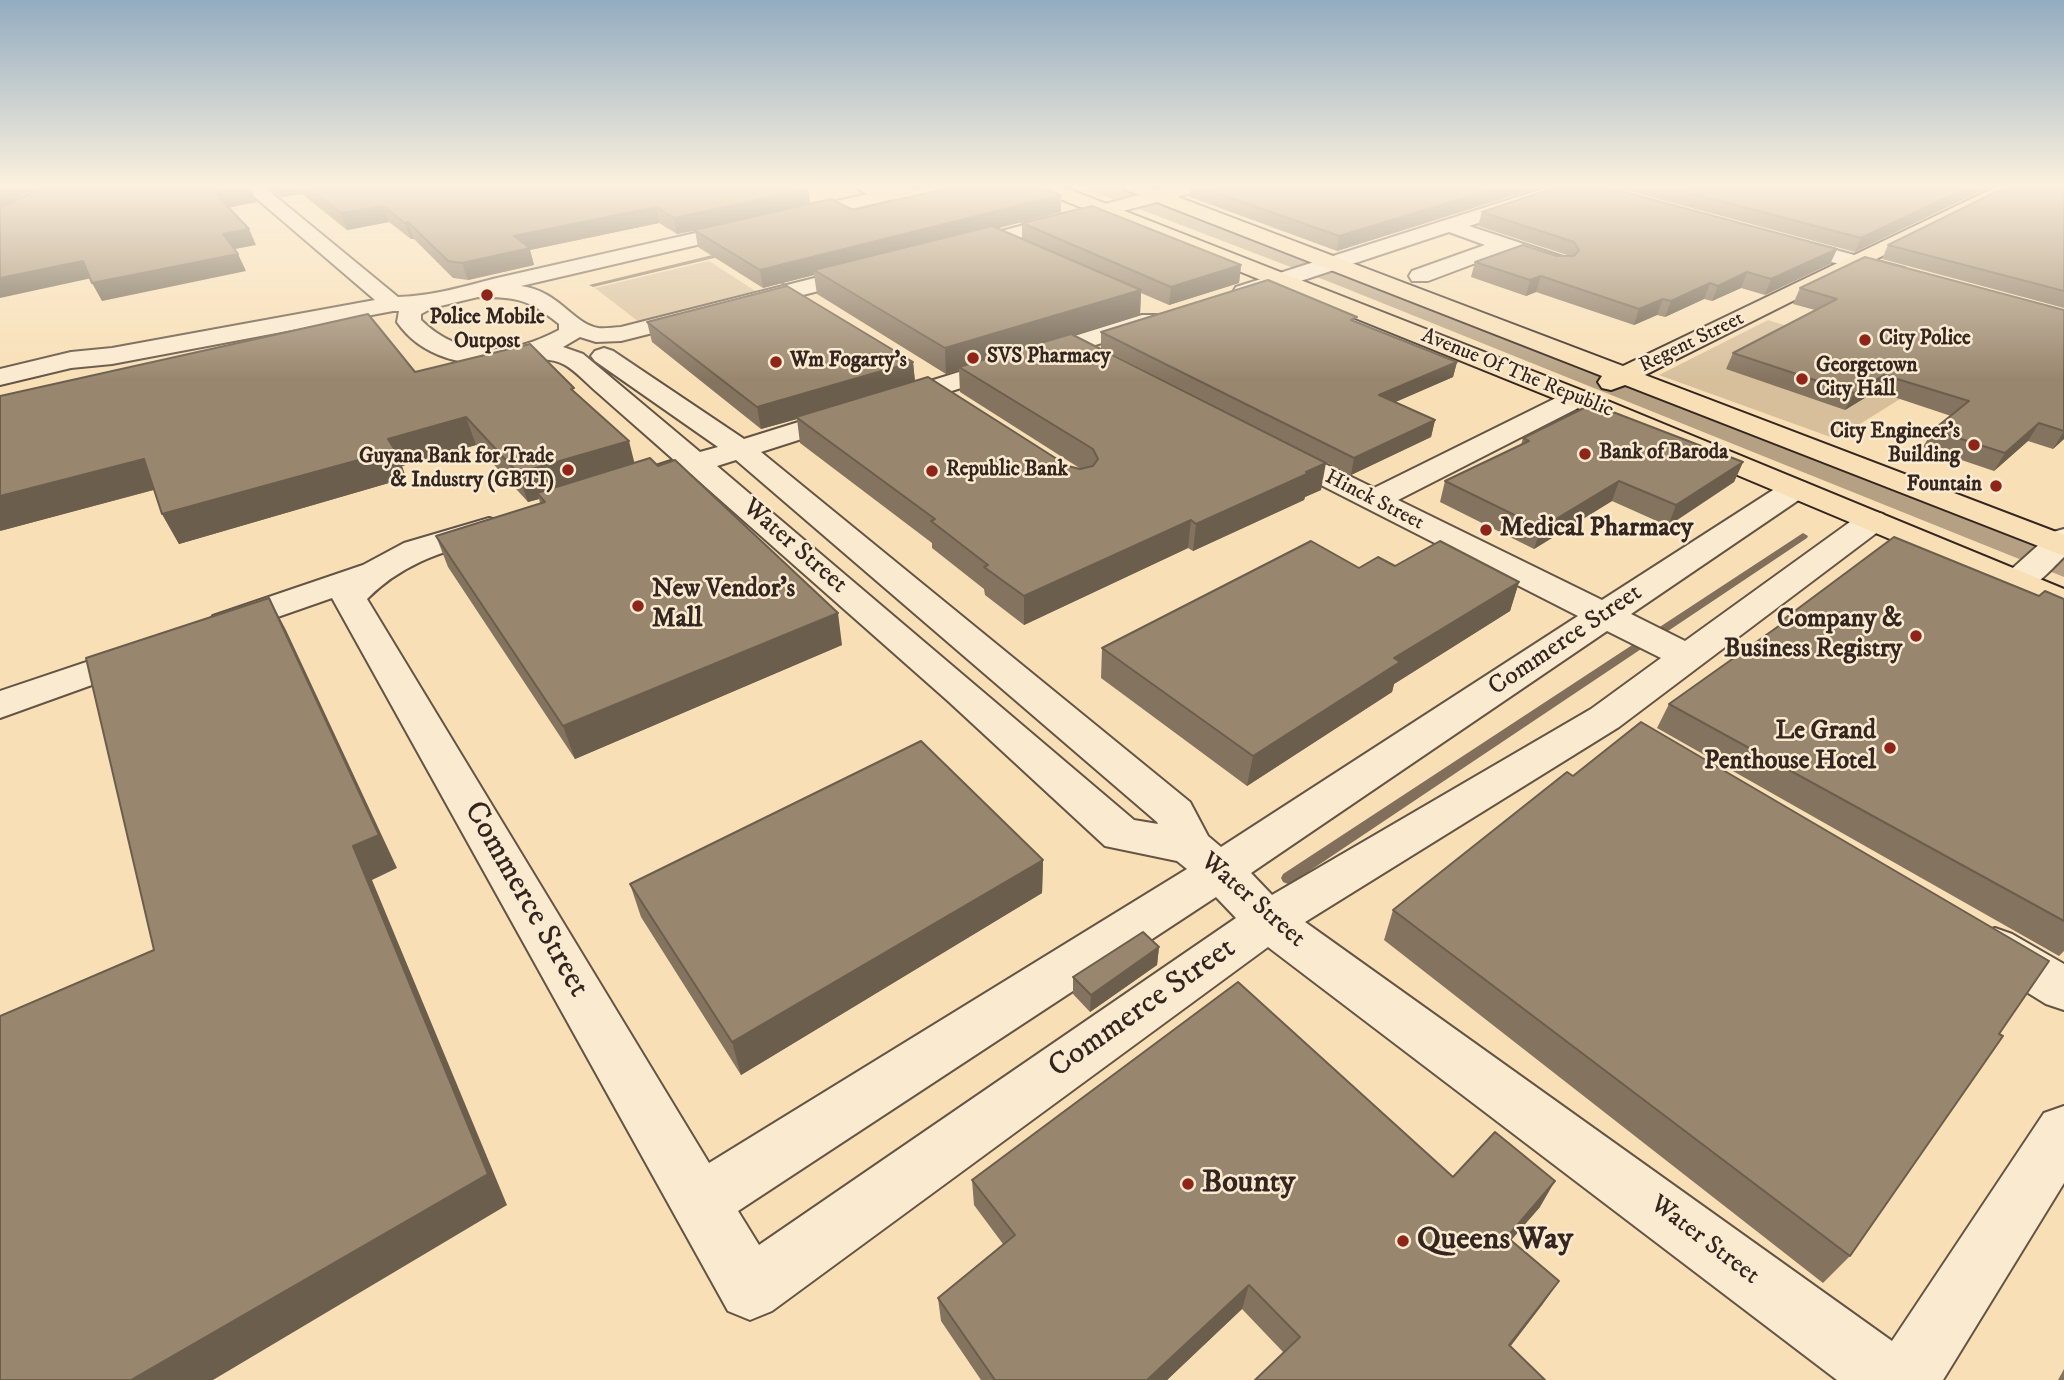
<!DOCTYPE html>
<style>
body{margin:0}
canvas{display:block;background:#f8dfb6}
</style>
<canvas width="2064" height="1380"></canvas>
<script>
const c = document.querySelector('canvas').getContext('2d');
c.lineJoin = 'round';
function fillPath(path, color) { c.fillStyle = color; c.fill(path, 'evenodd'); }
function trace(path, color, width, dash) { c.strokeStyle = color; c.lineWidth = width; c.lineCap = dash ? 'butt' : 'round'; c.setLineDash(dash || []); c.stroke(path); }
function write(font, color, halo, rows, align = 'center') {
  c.font = font + ' "IM FELL DW Pica",serif'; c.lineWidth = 5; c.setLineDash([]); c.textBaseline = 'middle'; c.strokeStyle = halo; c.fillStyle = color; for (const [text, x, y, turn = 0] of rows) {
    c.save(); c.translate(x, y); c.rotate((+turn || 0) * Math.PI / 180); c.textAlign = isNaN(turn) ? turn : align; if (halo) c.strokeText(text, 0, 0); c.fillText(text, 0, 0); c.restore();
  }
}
const green = new Path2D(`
 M709,261l48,31 -118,30 -44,-34z
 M1768,320l172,54 -104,65 -177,-64z`);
const stream = new Path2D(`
 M729,251l3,2 -1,1 -138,33 -4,-2z
 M1803,533l5,3 -1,2 -514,344 -5,2 -5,-2 -2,-4 2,-4z`);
const canal = new Path2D(`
 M1087,186h29l235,88 713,279v24l-729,-293 -245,-94z`);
const minor = new Path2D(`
 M242,186h21l135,111c35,-1 68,-11 99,-19l388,-88 6,-4h22l-15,12 -377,88c38,5 51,37 77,42 7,1 16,-1 23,-1l245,-62 8,2 3,5 -3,5 -253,64 -25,1 -16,-5 -17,10 20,7 117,98 18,-5 -123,-86 -4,-5 4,-5 9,-3 9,3 131,88 398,-124h16l4,5 -4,5 -397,127 429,350 18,34 13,11 357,-231 -310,-158 -4,-6 4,-6 10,-3 10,3 86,42 194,-96 9,-2 9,2 4,6 -4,6 -188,96 204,100 182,-117 11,-3 11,3 4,6 -4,6 -175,119 54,27 176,-127 11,-3 11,3 5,7 -5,7 -264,199 -314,195 587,419 152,-228 20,-7v77l-121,197h-106l-569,-433 -496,364 -22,9 -22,-9 -396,-713 -106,37 -13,-3 -5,-8 5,-8 150,-51 41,-22 85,-25 11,3 5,7 -5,7c-52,16 -93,24 -133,64l342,564 478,-294 -10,-8 -72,-15 -157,-145 -257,-227 -58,18 -11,-3 -4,-6 4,-6 52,-17c-25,-22 -51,-45 -76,-67 -11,-9 -21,-21 -33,-28 -16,-10 -41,-4 -58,-2 -41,5 -86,-6 -110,-41l2,-11h-6l-281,53 -41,4 -71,17v-16l71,-17 41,-4 263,-48zM478,297c40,0 50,2 81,27v6c-47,25 -97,30 -138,-10v-6l11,-6zM736,460l421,362 1,2 -24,-4 -417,-354zM1607,631l54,27 -70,51 -319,186 -21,-22zM1216,897l20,21 -477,327 -21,-34z
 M1174,186h32l-3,4 -241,63 -7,-2 -3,-4 3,-4z
 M1552,186h29l-3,4 -109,36 100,33 3,5 -3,5h-16l-48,-17 -77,29h-16l-3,-5 3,-5 73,-26 -36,-13 -197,65h-16l-3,-5 3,-5z
 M1782,236l122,32 3,5 -3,5 -8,2 -121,-34 -3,-4 3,-4z
 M2064,529v28c-18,17 -33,39 -59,32l-5,-7 5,-7 48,-43z
 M140,644l13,3 6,8 -6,8 -153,55v-27z
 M1995,928l17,6 52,30v46l-18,-6 -68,-42 -7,-14 7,-14z`);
const major = new Path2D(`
 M855,186l50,3 73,-3 -3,4c-28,7 -98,20 -120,-4z
 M1035,186h26l525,206 478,197v23l-496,-208 -530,-214z
 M1123,186h26l474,180 375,-180h24l-377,189 419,160v21l-439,-171 -14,5 -9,-2 -4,-6 4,-6 -476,-186z`);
const wall = new Path2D(`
 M267,186h242l5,2 181,-1 113,2 2,15 43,6 208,-15v17l-63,16 24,11v-16l219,42 -2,18 -70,22 -28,-12 -1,22 -67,20 248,155 -16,7 -1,3 -111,51 -5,-3 -164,77 -39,-30 -1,-6 -52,-41v-5l-132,-100 -3,-24 -36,10 -109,-87 -5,-20 136,-34 -1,-5 -19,5 -65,-41 -3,-16 -18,3 -18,-11 -129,27 4,15 -66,15 -15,-2 -39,-39h-3l-22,-17 -42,8 -45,-36 -21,3zM814,275l3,19 129,80 13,-4 1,22 121,77 -13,-3 -153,-85 -2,-19 -131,-79z
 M1191,186h352l-206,65 -147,-54z
 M1610,186h381l-136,66z
 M2064,186v122l-182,-49 6,-14z
 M1482,212l355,37 -7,15 -65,31 -24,-7 -29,13 -8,-2 -39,18 -8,-2 -23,10 -98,-33 -10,4 -55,-19 4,-15 95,-6 -92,-30z
 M1800,288l264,22v129l-11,10 -25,-8 -34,30 -71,-24 10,-17 18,-14 -75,-25 -31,19 -119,-41 7,-16 82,-43 -22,-6z
 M1356,322l101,40 -4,15 -58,25 40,18 -4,17 -80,38 -250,-127v-16z
 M415,372l161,21 59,70 207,182 -267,114 -127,-192 -12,-31 104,-33 -1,-4 -11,3 -52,-57 -74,21 4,12 -227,66 -17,-30 -8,-24 -154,41z
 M1523,438l220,24 -9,20 -66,44 -56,-25 -78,48 -94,-47 5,-21 76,-36z
 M1395,566l124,16 -9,29 -116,73 -2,8 -145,94 -146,-108 1,-30 257,-80z
 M2039,596l25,3v352l-5,5 -402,-228 12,-24 108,-77 3,-5z
 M1043,860l-1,33 -301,182 -100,-158 -11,-33z
 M1393,910l606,124 -149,222 -27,27 -439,-343z
 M1159,947l-2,18 -67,47 -17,-18v-17z
 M1453,1177l87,30 -29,33 48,41 -17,24 -32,41 -226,7 -42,-44 -75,71h-186l-40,-59 -3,-23 65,-54 -29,-39 -2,-25z
 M2064,1369v11h-6z`);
const shadedWall = new Path2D(`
 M3,186h51l-28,7 -26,16v-21z
 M277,186h22l3,8 -21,3z
 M1504,186h39l-206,65 2,-15z
 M1971,186h20l-136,66 6,-14z
 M250,187l7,15 -35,7 -7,-16z
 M808,189l2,15 -133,30 -3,-16z
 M1061,195v17l-241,62 -6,-4v5l-51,13 -3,-18z
 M383,206l6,16 -42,8 -6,-17z
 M656,207l3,16 -129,27 4,15 -66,15 -6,-17 52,-27z
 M408,222l6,17h-3l-6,-16z
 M249,229l7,16 -26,5 -7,-16z
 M1837,249l-7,15 -65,31 6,-16z
 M238,254l8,17 -144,30 -10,-18z
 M83,261l9,17 -92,20v-20z
 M1241,265l-2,18 -70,22 2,-18z
 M1747,272l-6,16 -29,13 6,-15z
 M1541,276l-5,16 -10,4 4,-16z
 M1710,283l-6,16 -39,18 6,-16z
 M1141,290l-1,25 -178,54 -3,-2v3l-13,4 -1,-26z
 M1663,299l-6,16 -23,10 5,-16z
 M913,362l2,21 -119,34 1,2 -36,10 -4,-22z
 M1457,362l-4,15 -78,34 4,-16z
 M1884,375l-8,16 -31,19 9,-17z
 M466,417l10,28 -74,21 4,12 -227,66 -17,-30 226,-75z
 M1435,420l-4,17 -80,38 3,-17z
 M2039,423l-11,18 -34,30 11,-18z
 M2064,431v8l-11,10z
 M629,441l7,28 -99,24 2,6 -11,3 -10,-29z
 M144,459l16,29 -160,43v-35z
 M1743,462l-9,20 -66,44 8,-21z
 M1326,463l-5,27 -16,7 -1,3 -111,51 3,-27z
 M1619,481l-7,20 -78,48 7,-21z
 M1191,520l-3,28 -164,77v-29z
 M1519,582l-9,29 -116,73 -2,8 -145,94 6,-30 141,-98z
 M269,598l17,32 111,238 -25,12 135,325 -294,175h-82l222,-534z
 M838,613l4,32 -267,114 -12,-33z
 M1043,860l-1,33 -301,182 -9,-33z
 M1159,947l-2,18 -67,47 1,-17z
 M1555,1181l-15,26 -47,54 14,-24z
 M1559,1281l-17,24 -48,63 15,-23z
 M1249,1285l-7,24 -75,71h-20z`);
const building = new Path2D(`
 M58,186h192l-35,7 34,36 -26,5 15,20 -146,29 -9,-22 -83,17v-70l37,-18z
 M306,186h203l5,2 3,-2h286l5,3 -134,29 -18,-11 -142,29 16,12 -68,15 -14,-2 -40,-39 -3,1 -22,-17 -42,7z
 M958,186h80l23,9 -301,75 -66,-40 137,-31 22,11z
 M1197,186h307l-165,50z
 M1560,186h42l235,63 -66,30 -24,-7 -29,14 -8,-3 -39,18 -8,-2 -24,10 -98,-33 -11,4 -55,-18 48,-17 34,11h17l5,-6 -5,-8 -92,-30z
 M1663,186h308l-110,52z
 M2008,186h56v105l-176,-46z
 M1092,206l149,59 -70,22 -149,-64z
 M992,226l149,64 -196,58 -131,-78z
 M1865,257l199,53v121l-25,-8 -34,30 -72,-23 36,-29 -85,-26 -30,18 -121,-40 104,-54 -37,-11z
 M1268,280l89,37 -6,3 106,42 -78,33 56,25 -81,38 -253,-126z
 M782,283l131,79 -156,45 -110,-85 140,-36z
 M368,314l47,58 115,-28 44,44 -3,1 58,52 -111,32 -52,-56 -78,22 7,11 -233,64 -18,-55 -144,37v-100z
 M1071,334l255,129 -20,9 3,1 -113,51 -5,-4 -167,76 -40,-29 4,-2 -57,-44 4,-2 -139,-102 132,-40 140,89 12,3 13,-3 5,-7 -5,-10 -134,-82z
 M1592,404l151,58 -67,43 -57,-24 -78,47 -96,-47 84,-40 -6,-3z
 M650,458l8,8 17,-6 163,153 -275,113 -127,-190 109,-34 -8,-9z
 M1894,537l145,59 6,-5 19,8v322l-395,-217 114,-81 -3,-1z
 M1311,541l48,27 19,-11 17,9 45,-25 79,41 -125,76 6,4 -147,94 -151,-108z
 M269,598l110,237 -26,11 135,328 -357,206h-131v-364l154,-66 -68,-292z
 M1641,722l408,239 -50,73 4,2 -153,220 -457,-346 174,-138 6,4z
 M921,741l122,119 -311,182 -102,-158z
 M1143,932l16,15 -68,48 -18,-18z
 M1238,982l215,195 42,-45 60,49 -48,56 52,44 -50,64 36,35h-290l45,-43 -51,-52 -102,95h-152l-57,-82 77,-63 -43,-55z`);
const markers = [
 [487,295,7,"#8f2418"],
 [1865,340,7,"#8f2418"],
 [973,358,7,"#8f2418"],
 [776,362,7,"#8f2418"],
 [1802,379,7,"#8f2418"],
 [1974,445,7,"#8f2418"],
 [1585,454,7,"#8f2418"],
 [568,470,7,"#8f2418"],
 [932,471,7,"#8f2418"],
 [1996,486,7,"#8f2418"],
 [1486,530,7,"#8f2418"],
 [638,606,7,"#8f2418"],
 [1916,636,7,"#8f2418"],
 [1890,748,7,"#8f2418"],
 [1188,1184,7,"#8f2418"],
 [1403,1241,7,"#8f2418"]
];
const farPoinames = [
 ["Police Mobile",487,319,"center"],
 ["Outpost",487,343,"center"],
 ["City Police",1879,340],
 ["SVS Pharmacy",987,358],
 ["Wm Fogarty's",790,362],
 ["Georgetown",1816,367],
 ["City Hall",1816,391],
 ["City Engineer's",1960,433,"right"],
 ["Building",1960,457,"right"],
 ["Bank of Baroda",1599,454],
 ["Guyana Bank for Trade",554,458,"right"],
 ["& Industry (GBTI)",554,482,"right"],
 ["Republic Bank",946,471],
 ["Fountain",1982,486,"right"]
];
const farStreetnames = [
 ["Regent Street",1692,343,-26],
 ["Avenue Of The Republic",1517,374,22],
 ["Hinck Street",1374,501,27]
];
const poiNames = [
 ["Medical Pharmacy",1500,530],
 ["New Vendor's",652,591],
 ["Mall",652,621],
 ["Company &",1902,621,"right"],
 ["Business Registry",1902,651,"right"],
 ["Le Grand",1876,733,"right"],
 ["Penthouse Hotel",1876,763,"right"]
];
const streetNames = [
 ["Water Street",794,547,41],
 ["Commerce Street",1566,641,-34],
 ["Water Street",1252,901,41],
 ["Water Street",1704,1241,37]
];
const nearStreetnames = [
 ["Commerce Street",525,900,60],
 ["Commerce Street",1143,1009,-35]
];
const nearPoinames = [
 ["Bounty",1202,1184],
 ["Queens Way",1417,1241]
];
fillPath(green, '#d7bf9c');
fillPath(stream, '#816f5b');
fillPath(canal, '#b5a083');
trace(minor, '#645445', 4);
trace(major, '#33251f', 4);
fillPath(minor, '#faead0');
fillPath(major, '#f8dfb6');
fillPath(wall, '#84735f');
fillPath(shadedWall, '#6b5e4d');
fillPath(building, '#99866e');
trace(building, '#6b5e4d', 2);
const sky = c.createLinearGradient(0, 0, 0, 380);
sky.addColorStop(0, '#93acc0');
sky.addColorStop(0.49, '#fcf1de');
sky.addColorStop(1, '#fcf1de00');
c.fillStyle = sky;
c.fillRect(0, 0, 2064, 380);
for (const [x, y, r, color] of markers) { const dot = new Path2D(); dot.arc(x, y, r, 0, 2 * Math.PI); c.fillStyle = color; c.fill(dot); trace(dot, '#faead0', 2.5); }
write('bold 21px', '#33251f', '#faead0', farPoinames, 'left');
write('21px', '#33251f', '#faead0', farStreetnames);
write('bold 26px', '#33251f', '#faead0', poiNames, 'left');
write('26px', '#33251f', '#faead0', streetNames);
write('32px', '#33251f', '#faead0', nearStreetnames);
write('bold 32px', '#33251f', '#faead0', nearPoinames, 'left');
</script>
